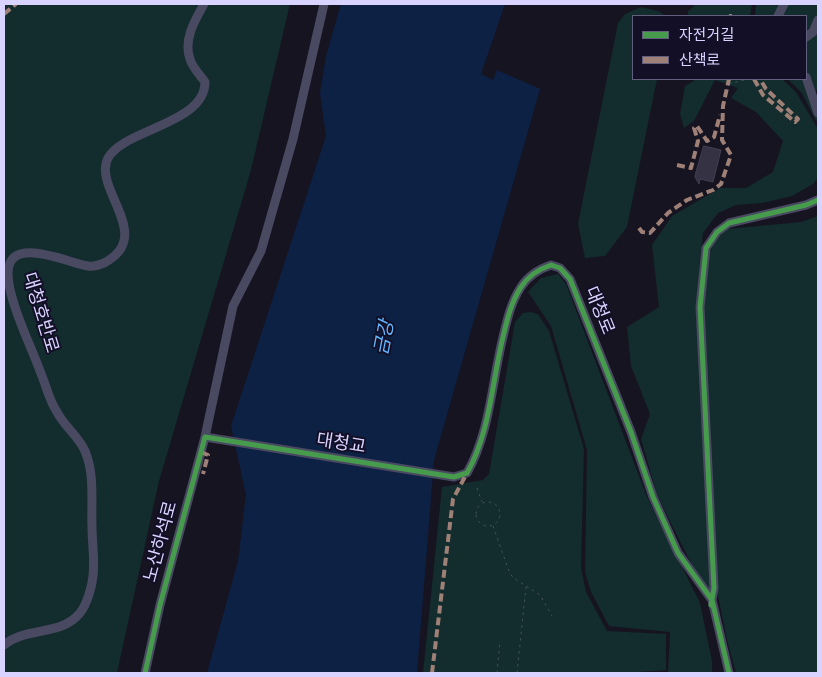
<!DOCTYPE html>
<meta charset="utf-8">
<style>
body{margin:0}
#map{position:relative;width:822px;height:677px;overflow:hidden;background:#161421;font-family:"Source Sans 3","Noto Sans KR",sans-serif}
canvas{display:block}
.frame{position:absolute;inset:0;border:5px solid #d9d4ff;pointer-events:none}
.legend{position:absolute;left:632px;top:15px;width:175px;height:65px;box-sizing:border-box;background:#130f26;border:1px solid #625e7d;margin:0;padding:6px 9px;list-style:none;font-size:15px;color:#d9d4ff}
.legend li{display:flex;align-items:center;gap:10px;height:25px}
.legend b{width:25px;border:1px solid #625e7d}
</style>
<div id="map">
<canvas width="822" height="677"></canvas>
<div class="frame"></div>
<ul class="legend">
<li><b style="height:6px;background:#469c4c"></b>자전거길</li>
<li><b style="height:6px;background:#9e8076"></b>산책로</li>
</ul>
</div>
<script>
const c = document.querySelector('canvas').getContext('2d');
c.lineJoin = 'round';
function fillPath(path, color) { c.fillStyle = color; c.fill(path, 'evenodd'); }
function trace(path, color, width, dash) { c.strokeStyle = color; c.lineWidth = width; c.lineCap = dash ? 'butt' : 'round'; c.setLineDash(dash || []); c.stroke(path); }
function write(font, color, halo, rows, align = 'center') {
  c.font = font + ' "Source Sans 3","Noto Sans KR",sans-serif'; c.lineWidth = 4; c.setLineDash([]); c.textBaseline = 'middle'; c.strokeStyle = halo; c.fillStyle = color; for (const [text, x, y, turn = 0] of rows) {
    c.save(); c.translate(x, y); c.rotate((+turn || 0) * Math.PI / 180); c.textAlign = isNaN(turn) ? turn : align; if (halo) c.strokeText(text, 0, 0); c.fillText(text, 0, 0); c.restore();
  }
}
const green = new Path2D(`
 M4,4h286l-39,166 -92,311 -42,192h-113z
 M696,4h56l-2,12h-62v-5z
 M756,4h62v82l-3,8 3,8v17l-2,2 -14,-28 -14,-14h18v-63h-51z
 M641,7l17,4 8,5h-33v63h24l-30,148 -22,29 -20,2 -7,-34 40,-201 7,-9z
 M697,79h85l14,13 22,37v49l-5,6 -21,12 -30,7 -26,2 -18,8 -15,20 -3,25 -3,45 15,285 -3,11 -52,-104 -16,-56 9,-25 -19,-48 -4,-39 32,-20 -7,-62 20,-29 48,-28h26l27,-16 10,-31 -27,-29 -25,-14 7,-10 -23,-8 -21,41 -10,7 -4,-14 5,-28z
 M818,216v457h-82l-9,-33 -13,-64 -11,-278c2,-27 1,-50 24,-69l74,-7z
 M558,274l8,10 81,213 53,106 12,58v12h-44l2,-41 -61,-6 -18,-34 -6,-20 2,-122 -36,-124 -23,-34 13,-14z
 M531,312l7,2 11,17 35,118 -3,119 5,24 21,39 59,3v36l-43,3h-200l19,-186 41,-7 6,-6 26,-152 8,-9z`);
const water = new Path2D(`
 M341,4h164l-24,70 12,6 4,-10 43,19 -106,371 -17,213h-210l31,-112 8,-66 -15,-69 95,-290 -6,-43 6,-37z`);
const building = new Path2D(`
 M704,146l17,4 -8,32 -13,-3 -1,5 -4,-7 1,-5z`);
const path = new Path2D(`
 M729,84l19,-5
 M477,488l5,14
 M476 514a12 12 0 1 1 24 0a12 12 0 1 1-24 0Z
 M493,526l17,48 5,5 25,16 12,21
 M497,673l3,-32
 M517,673l9,-86`);
const minor = new Path2D(`
 M778,16l6,-12
 M806,37l7,-5 5,-12
 M806,77l12,36
 M205,437l28,-131 28,-55 32,-112 31,-135
 M712,600l2,-12 -14,-281 6,-59 11,-16 12,-9 77,-18 12,-5
 M4,645c23,-19 56,-8 76,-32 7,-9 12,-26 13,-37 2,-17 -1,-33 -1,-49 -1,-25 3,-52 -7,-76 -6,-14 -21,-25 -28,-39 -8,-12 -11,-27 -17,-41 -9,-25 -33,-73 -32,-99 2,-38 62,-8 80,-6 5,1 11,-1 16,-3 52,-27 -12,-74 4,-105 16,-29 97,-34 97,-76 -5,-7 -13,-15 -15,-23 -7,-19 5,-39 14,-55
 M145,673l15,-68 45,-168 249,40 13,-4c23,-40 25,-92 36,-136 4,-17 8,-35 18,-50 7,-11 18,-18 30,-22l9,3 10,11 61,153 22,65 25,56 34,47 17,73`);
const quiet = new Path2D(`
 M4,14l12,-10
 M729,16h3
 M754,79l9,16 32,27 3,-3 -32,-30 -6,-10
 M677,165l14,3 7,-27 -4,-13 3,-2 10,15 7,-4 6,-22
 M639,228l3,4 8,1 18,-20 19,-13 26,-10 8,-6 10,-29 -9,-15 1,-34 6,-27
 M201,452l7,3 -5,19
 M432,673l21,-174 14,-26`);
const cycleway = new Path2D(`
 M711,605l3,-17 -14,-281 6,-59 11,-16 12,-9 77,-18 12,-5
 M145,673l15,-68 45,-168 249,40 13,-4c23,-40 25,-92 36,-136 4,-17 8,-35 18,-50 7,-11 18,-18 30,-22l9,3 10,11 61,153 22,65 25,56 34,47 17,73`);
const streetNames = [
 ["대청로",598,311,68],
 ["대청호반로",39,313,73],
 ["대청교",341,445,9],
 ["노산하석로",162,542,-75]
];
const waterNames = [
 ["금강",386,338,-79]
];
fillPath(green, '#132c2d');
fillPath(water, '#0d2144');
fillPath(building, '#343243');
trace(building, '#433f54', 1);
trace(path, '#44505f', 1, [2.5, 4]);
trace(minor, '#4a4962', 9);
trace(quiet, '#9e8076', 4, [8, 4]);
trace(cycleway, '#469c4c', 5);
write('18px', '#d9d4ff', '#130f26', streetNames);
write('italic 19px', '#62b6ff', '#130f26', waterNames);
</script>
